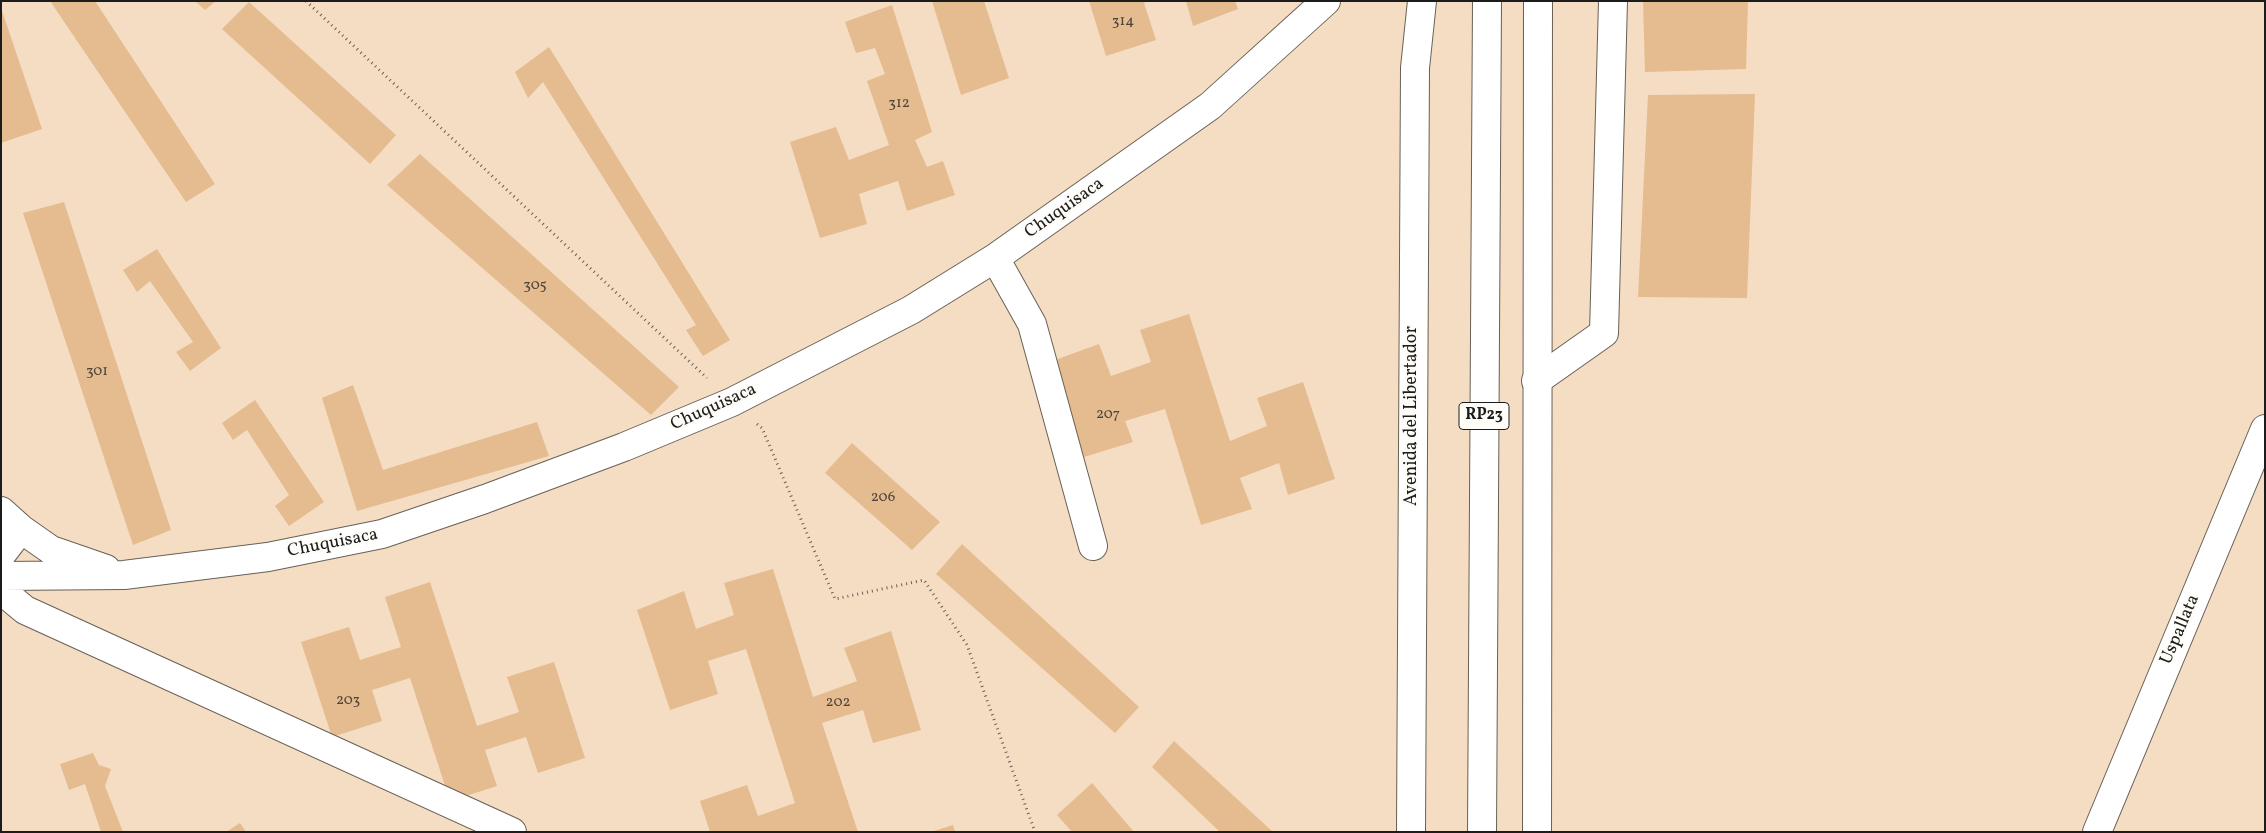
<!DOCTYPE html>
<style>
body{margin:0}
#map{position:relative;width:2266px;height:833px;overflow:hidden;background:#f5ddc3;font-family:Vollkorn,serif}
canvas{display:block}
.frame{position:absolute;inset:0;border:2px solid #1c1c1c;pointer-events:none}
</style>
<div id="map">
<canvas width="2266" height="833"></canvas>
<div class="frame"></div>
</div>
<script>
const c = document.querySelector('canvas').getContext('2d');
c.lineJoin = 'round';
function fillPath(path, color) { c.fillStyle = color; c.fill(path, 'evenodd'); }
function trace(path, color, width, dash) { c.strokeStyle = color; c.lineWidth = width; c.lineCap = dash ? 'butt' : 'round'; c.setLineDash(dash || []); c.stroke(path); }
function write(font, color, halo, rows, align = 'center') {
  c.font = font + ' Vollkorn,serif'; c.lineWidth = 5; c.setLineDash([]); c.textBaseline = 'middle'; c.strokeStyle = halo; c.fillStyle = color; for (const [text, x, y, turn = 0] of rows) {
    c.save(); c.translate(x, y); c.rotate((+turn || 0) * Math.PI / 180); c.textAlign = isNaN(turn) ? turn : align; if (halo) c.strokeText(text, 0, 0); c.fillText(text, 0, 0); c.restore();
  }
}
const building = new Path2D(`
 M50,1h45l120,183 -29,18z
 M195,1h21l-11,9z
 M932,1h52l25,77 -48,17z
 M1089,1h58l-3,2 12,37 -50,16z
 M1186,1h49l3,8 -45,17z
 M1643,1h105l-2,68 -101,3z
 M249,2l147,133 -26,29 -148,-135z
 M892,5l40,127 -17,8 12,27 16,-6 12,34 -48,16 -9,-30 -39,13 8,30 -47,14 -30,-96 46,-15 13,33 40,-15 -22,-64 18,-7 -10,-26 -19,5 -11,-31z
 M1,8l41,121 -41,14z
 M549,47l181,293 -27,16 -17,-26 10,-5 -153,-243 -15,16 -13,-26z
 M1755,94l-8,204 -109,-1 10,-202z
 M420,154l259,233 -28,28 -264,-230z
 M64,202l107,328 -38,15 -110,-332z
 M157,249l64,99 -31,23 -14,-19 17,-10 -43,-61 -13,11 -14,-22z
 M1189,314l41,127 37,-15 -10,-28 46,-16 32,97 -47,16 -9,-32 -39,15 12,31 -51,16 -36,-116 -40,12 8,21 -49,15 -29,-97 44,-16 12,32 40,-14 -11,-32z
 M353,385l30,85 154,-48 12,34 -192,55 -35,-113z
 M255,400l69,102 -35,24 -14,-20 14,-11 -42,-65 -14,10 -11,-17z
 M852,443l88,79 -28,28 -87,-77z
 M962,544l177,163 -24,26 -179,-159z
 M773,569l40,128 44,-16 -13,-33 47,-17 30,99 -48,13 -10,-33 -41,13 36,109h-148l-10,-31 47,-16 11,31 37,-13 -49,-154 -38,12 10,33 -48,16 -33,-100 47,-19 12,38 38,-14 -10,-32z
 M430,582l47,144 42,-14 -12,-35 47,-15 31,96 -47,15 -12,-36 -41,13 12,36 -47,15 -40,-123 -38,12 10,31 -50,16 -31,-95 48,-15 11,33 41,-13 -16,-50z
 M1174,741l99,91h-53l-68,-65z
 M93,753l6,12 12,4 -6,17 18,46h-22l-16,-48 -16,6 -9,-26z
 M1092,783l42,49h-62l-15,-17z
 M240,823l6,9h-20z
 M953,825l2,7h-20l-1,-1z`);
const path = new Path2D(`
 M306,1l401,377
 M757,424l5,4 73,171 89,-19 43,65 68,187`);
const minor = new Path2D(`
 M995,258l37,66 61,222
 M1536,381l68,-48 9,-332
 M1,511l20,18 30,21 55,19
 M1,555l20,-26
 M1,576l123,-1 144,-18 114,-23 103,-35 139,-52 108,-45 179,-92 84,-52 215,-152 116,-105
 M1,590l24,20 487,222
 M1411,832l4,-764 7,-67
 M2097,832l168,-403`);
const major = new Path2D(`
 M1482,832l5,-831
 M1537,832l1,-831`);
const numberNames = [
 ["314",1123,22],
 ["312",899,104],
 ["305",535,286],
 ["301",97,372],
 ["207",1108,415],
 ["206",883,498],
 ["203",348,701],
 ["202",838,703]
];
const shields = [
 [1484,416,50]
];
const shieldNames = [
 ["RP23",1484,416]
];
const streetNames = [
 ["Chuquisaca",1065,209,-35],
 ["Chuquisaca",714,408,-24],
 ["Avenida del Libertador",1413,416,-90],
 ["Chuquisaca",333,544,-11],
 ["Uspallata",2181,630,-67]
];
fillPath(building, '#e5bb90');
trace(minor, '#686056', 30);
trace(major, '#686056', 30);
trace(path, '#686056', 3, [1, 4]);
trace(minor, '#fff', 28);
trace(major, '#fff', 28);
write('15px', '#4e4439', null, numberNames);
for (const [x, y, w] of shields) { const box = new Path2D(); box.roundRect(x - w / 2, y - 13.5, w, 27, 4); c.fillStyle = '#fdfcf7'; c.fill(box); trace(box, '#1c1c1c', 1); }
write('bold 16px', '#1c1c1c', null, shieldNames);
write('18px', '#1c1c1c', '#fdfcf7', streetNames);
</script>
